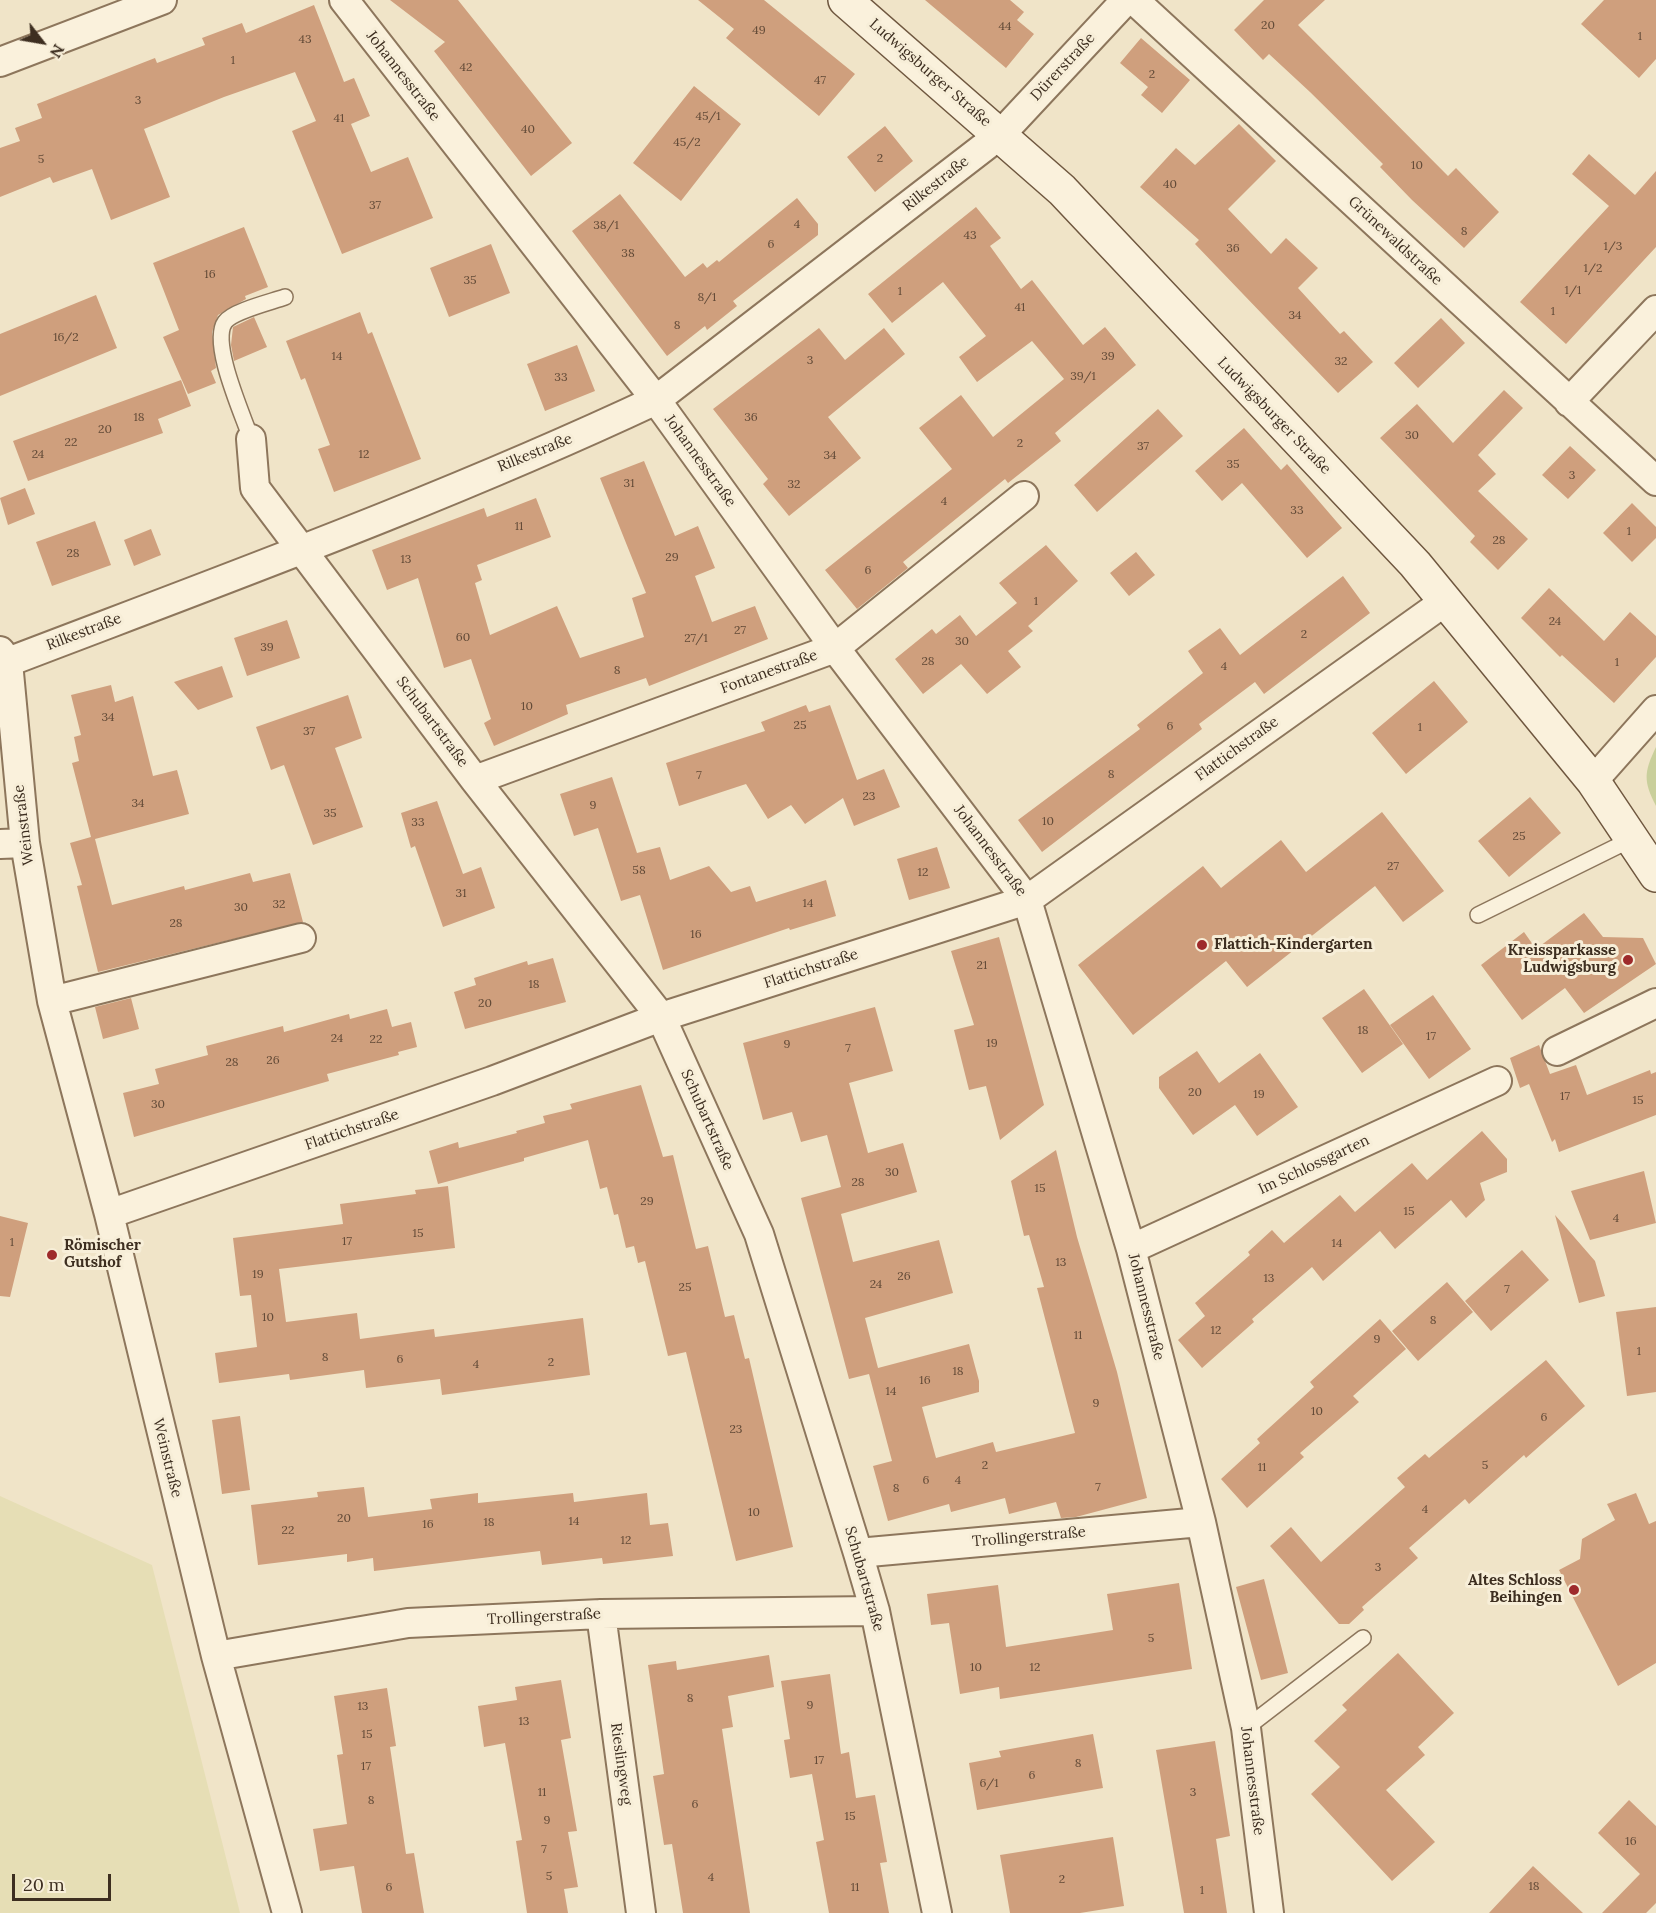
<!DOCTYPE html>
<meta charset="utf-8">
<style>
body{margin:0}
#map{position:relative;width:1656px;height:1913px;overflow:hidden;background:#f0e4c8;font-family:Lora,serif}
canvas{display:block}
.north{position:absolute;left:12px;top:12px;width:60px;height:60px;-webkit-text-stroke:4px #f7eed8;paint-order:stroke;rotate:121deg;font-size:16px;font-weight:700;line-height:24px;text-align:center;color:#3d2e20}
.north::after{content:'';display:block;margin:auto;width:21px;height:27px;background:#3d2e20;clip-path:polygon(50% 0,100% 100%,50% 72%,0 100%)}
.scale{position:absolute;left:12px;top:1874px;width:99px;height:27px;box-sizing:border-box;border:3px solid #3d2e20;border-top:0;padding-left:8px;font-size:18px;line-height:21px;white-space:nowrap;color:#3d2e20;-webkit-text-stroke:4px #f7eed8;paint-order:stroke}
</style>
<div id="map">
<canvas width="1656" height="1913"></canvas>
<div class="north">N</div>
<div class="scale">20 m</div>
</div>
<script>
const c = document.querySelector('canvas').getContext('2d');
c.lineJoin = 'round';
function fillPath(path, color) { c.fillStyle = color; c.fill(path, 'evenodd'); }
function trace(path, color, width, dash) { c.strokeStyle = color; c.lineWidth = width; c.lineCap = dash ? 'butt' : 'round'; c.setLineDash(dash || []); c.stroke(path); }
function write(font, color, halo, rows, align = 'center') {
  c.font = font + ' Lora,serif'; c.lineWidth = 6; c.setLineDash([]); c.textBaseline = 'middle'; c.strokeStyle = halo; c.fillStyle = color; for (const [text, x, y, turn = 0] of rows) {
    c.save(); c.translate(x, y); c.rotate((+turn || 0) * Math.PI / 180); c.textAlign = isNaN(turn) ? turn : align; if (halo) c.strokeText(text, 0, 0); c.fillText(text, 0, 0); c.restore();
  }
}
const farmland = new Path2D(`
 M0,1496l152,69 88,348h-240z`);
const green = new Path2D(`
 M1656,747v59c-13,-25 -12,-34 0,-59z`);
const building = new Path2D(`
 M390,0h68l114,143 -41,33 -97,-125 11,-9z
 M698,0h66l91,74 -36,42 -93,-78 8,-9z
 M925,0h85l14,12 -7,8 17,14 -28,34z
 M1264,0h61l-27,25 150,151 8,-8 43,44 -35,36 -52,-48 -32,-33 3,-3 -73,-72 -41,-38 -6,6 -29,-30z
 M1604,0h52v59l-17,19 -58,-54z
 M314,5l30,77 10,-4 16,38 -19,8 20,48 37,-15 25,61 -91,36 -50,-123 24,-10 -21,-49 -71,25 -80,32 26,68 -59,23 -19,-51 -39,14 -3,-6 -50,20v-49l20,-7 -5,-13 27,-10 -5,-14 118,-46 2,5 48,-18 -3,-7 40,-15 4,10z
 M1141,38l49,42 -28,33 -21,-18 7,-8 -28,-24z
 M694,86l47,38 -60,77 -48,-38z
 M1239,124l37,37 -48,48 43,45 15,-16 32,30 -20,20 42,46 4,-3 29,31 -35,31 -143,-149 4,-4 -59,-53 36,-39 19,17z
 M885,126l28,35 -38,31 -28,-35z
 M1589,154l46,41 21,-24v76l-90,97 -46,-42 89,-96 -37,-32z
 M620,194l65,83 18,-14 4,5 10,-8 2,2 78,-64 21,26v11l-85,66 4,5 -30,24 -2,-4 -38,30 -95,-125z
 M976,207l25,31 -11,8 31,43 11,-9 51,65 22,-18 31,38 -81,68 6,8 -53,42 -3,-4 -102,83 5,6 -51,41 -32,-39 127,-101 -33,-41 42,-33 32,42 71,-58 -32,-38 -55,41 -18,-25 27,-21 -43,-54 -51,41 -24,-29z
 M244,227l24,60 -23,9 1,3 -28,16 -6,17 4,36 -5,3 5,12 -28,11 -25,-57 16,-7 -26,-67z
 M491,244l19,49 -61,24 -19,-49z
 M96,295l21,53 -117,48v-62z
 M360,312l8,22 4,-2 49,127 -87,33 -16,-43 12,-4 -25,-67 -4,2 -15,-39z
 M254,317l13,30 -33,14 -3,-16 2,-18z
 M1441,318l24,25 -47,45 -24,-25z
 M819,328l26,32 39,-32 21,26 -77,63 33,41 -72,58 -26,-32 5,-5 -55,-70z
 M577,345l18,46 -50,20 -18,-47z
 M181,380l10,26 -33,13 5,14 -135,48 -15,-40z
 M1504,390l19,18 -45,47 18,19 -18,17 50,48 -30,31 -28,-28 5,-6 -95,-98 37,-34 36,39z
 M1158,409l25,27 -86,76 -23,-27z
 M1244,428l37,42 6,-6 55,64 -35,30 -65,-75 -20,18 -27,-30z
 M1570,446l26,24 -28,29 -26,-24z
 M644,461l31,75 23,-10 17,42 -20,8 17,46 43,-16 13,33 -119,47 -3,-8 -80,27 2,9 -74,32 -10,-23 7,-4 -20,-60 -27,9 -26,-90 -31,12 -15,-40 112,-42 3,9 49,-19 15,39 -74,28 5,15 -7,3 15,52 67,-29 23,52 64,-21 -12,-39 14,-5 -46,-115z
 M25,488l10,26 -27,11 -8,-27z
 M1632,503l24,24v11l-24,24 -29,-29z
 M95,521l16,44 -59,21 -16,-44z
 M151,529l10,26 -27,11 -10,-26z
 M1046,545l32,36 -50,45 5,5 -25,20 13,16 -34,27 -26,-30 -38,30 -28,-35 37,-30 4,5 24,-19 16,21 41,-33 -18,-20z
 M1136,552l19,23 -26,21 -19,-23z
 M1343,576l27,37 -106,81 -9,-12 -56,42 3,5 -160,123 -24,-32 122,-91 -3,-4 66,-52 -15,-22 32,-23 20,27z
 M1549,588l55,53 26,-29 26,24v21l-42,46 -52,-48 -2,2 -39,-39z
 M287,620l13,38 -53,18 -13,-38z
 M222,666l11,31 -35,13 -24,-28z
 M1434,681l34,41 -62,52 -34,-41z
 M111,685l4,17 18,-6 20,80 24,-6 12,44 -94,25 17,66 72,-19 1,4 65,-17 3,9 37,-9 13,49 -205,50 -21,-86 5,-1 -12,-42 21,-6 -19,-74 7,-2 -5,-24 7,-2 -10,-40z
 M348,695l14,43 -27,10 28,79 -50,18 -29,-80 -13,5 -15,-43z
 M806,705l3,7 21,-7 27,75 27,-11 16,38 -46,19 -11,-28 -38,26 -14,-19 -23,14 -22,-35 -67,22 -13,-43 99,-32 -4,-9z
 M612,777l25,76 23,-6 10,33 39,-14 22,26 19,-6 6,16 70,-22 10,36 -46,14 -1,-2 -126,42 -23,-75 -19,6 -23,-73 -24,8 -14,-42z
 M1530,797l31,36 -52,44 -31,-36z
 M437,801l26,73 18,-7 14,41 -52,19 -28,-81 -4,2 -10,-35z
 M1382,812l62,79 -41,31 -28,-36 -128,101 -21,-26 -93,74 -55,-70 125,-99 18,22 60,-48 25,32z
 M937,847l13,41 -41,12 -12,-41z
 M1584,913l19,24 40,1 13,26 -72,49 -19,-25 -43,32 -41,-55 43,-33 12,17z
 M999,937l45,168 -44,35 -14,-54 -17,4 -15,-60 20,-5 -23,-74z
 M553,958l13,44 -101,27 -11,-37 22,-7 -2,-7 53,-17 1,4z
 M1364,989l39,55 -41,29 -40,-55z
 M1433,995l38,54 -42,30 -39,-54z
 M131,998l8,31 -36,10 -8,-32z
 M875,1007l18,64 -44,12 19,70 35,-10 14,49 -76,22 12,48 86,-22 14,53 -88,25 13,50 91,-24 10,37v11l-57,15 14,51 57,-16 3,10 79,-19 -38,-145 7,-1 -15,-52 -5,1 -13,-55 45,-31 21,87 40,135 30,126 -71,19 -15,1 -5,-16 -47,12 -4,-16 -54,14 -2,-8 -61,17 -15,-55 19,-5 -23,-87 -20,5 -48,-181 40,-11 -14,-52 -26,7 -9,-30 -29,8 -20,-77z
 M387,1009l5,18 19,-5 6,25 -19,5 1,3 -72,19 2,7 -195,56 -11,-44 36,-9 -4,-15 53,-14 -2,-9 77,-20 1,6 65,-18 1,5z
 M1539,1045l11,29 26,-9 11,30 63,-25 1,4 5,-2v43l-97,37 -4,-13 -3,3 -23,-58 -9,4 -10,-30z
 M1197,1051l22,32 41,-30 38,54 -41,29 -22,-31 -42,30 -34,-47v-11z
 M641,1085l22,72 10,-2 23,94 12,-3 17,71 9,-2 11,44 4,-1 44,189 -57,14 -50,-209 -18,4 -23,-95 -7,2 -4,-17 -8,2 -8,-34 -4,1 -7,-28 -7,2 -12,-49 -64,18v3l-86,23 -9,-33 29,-9 1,6 58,-15 -1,-2 29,-8 -2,-7 29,-7 -2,-5z
 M1482,1131l25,28v13l-27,11 5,17 -19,18 -15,-18 -56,49 -15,-18 -57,50 -11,-14 -60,52 2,3 -52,46 -24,-28 27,-24 -10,-13 55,-48 -2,-3 24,-22 12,13 56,-48 15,17 57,-49 15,17z
 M1644,1171l12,52 -66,17 -19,-49z
 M448,1186l7,62 -176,21 7,53 71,-9 3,26 74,-10 1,8 148,-19 7,57 -148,20 -2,-16 -74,9 -2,-18 -74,10 -1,-6 -70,9 -4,-30 42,-6 -6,-52 -11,1 -7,-58 110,-14 -3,-20 76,-10 -1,-4z
 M1555,1215l40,46 10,35 -26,7z
 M0,1216l28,7 -18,74 -10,-1z
 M1522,1250l27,30 -58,51 -26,-30z
 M1447,1282l26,30 -55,49 -26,-30z
 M1656,1307v85l-29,4 -11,-84z
 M1380,1319l26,30 -53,47 6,6 -59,51 4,4 -57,51 -26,-29 39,-36 -3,-4 57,-52 -4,-5z
 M1546,1360l39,46 -59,52 -2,-3 -55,49 -4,-5 -56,49 9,10 -56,49 2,3 -15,14h-10l-69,-78 21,-19 30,35 84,-75 -8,-9 28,-24 4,4z
 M240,1416l10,74 -28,4 -10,-74z
 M364,1487l4,30 64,-8 -2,-10 48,-6v10l95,-10 1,9 73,-9 3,32 18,-2 5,33 -70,8 -1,-6 -60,7 -2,-14 -166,20 -1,-13 -26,4v-8l-89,11 -7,-60 67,-8 -1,-5z
 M1636,1493l13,31 7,-3v142l-38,23 -59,-116 21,-11 2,-20 33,-19 -8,-16z
 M1264,1579l24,94 -27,7 -25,-93z
 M1179,1583l13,86 -192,30 -1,-12 -39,7 -11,-71 -18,2 -4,-31 71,-9 8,62 107,-17 -6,-36z
 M1398,1653l56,60 -36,34 7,8 -39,35 49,52 -43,39 -81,-87 29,-27 -26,-26 33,-31 -5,-5z
 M769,1655l5,32 -46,9 5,31 -11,2 28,184h-67l-11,-69 -8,1 -11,-69 11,-2 -16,-109 28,-4 1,9z
 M830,1674l11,80 8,-2 7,46 19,-3 12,67 -7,1 9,50h-60l-13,-71 8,-2 -12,-66 -22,4 -6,-38 6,-1 -9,-58z
 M561,1680l10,58 -10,2 16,91 -9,1 10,55 -14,2 4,24h-41l-11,-72 6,-1 -17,-97 -21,4 -6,-41 39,-6 -2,-13z
 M387,1688l9,58 -6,1 16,107 8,-1 10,60h-62l-8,-47 -34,5 -7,-42 34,-5 -10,-69 6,-1 -9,-58z
 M1093,1734l10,54 -126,22 -8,-47 32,-6 -2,-6z
 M1215,1741l15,95 -14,3 11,74h-43l-28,-163z
 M1629,1800l27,26v77l-10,10h-44l38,-39 -42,-41z
 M1113,1837l11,69 -44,7h-70l-10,-58z
 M1533,1866l50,47h-94z`);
const lane = new Path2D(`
 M251,439c-8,-24 -41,-96 -26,-117 8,-11 46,-20 60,-25
 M1478,915l154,-76
 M1246,1728l117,-90`);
const street = new Path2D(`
 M344,0l312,400 179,248 192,252 104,349 70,273 45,206 23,185
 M1134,0l522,481
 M0,62l162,-62
 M1569,402l87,-92
 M251,439l4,49 220,292 186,237 98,217 99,319 17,58 62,302
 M0,651l8,11 17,181 27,158 57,213 107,442 71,257
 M8,662c217,-83 437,-163 648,-262l345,-266 125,-134
 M475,780l360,-132 189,-152
 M1593,781l63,-71
 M0,844l25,-1
 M52,1001l249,-63
 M1557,1051l99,-48
 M109,1214l383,-133 169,-64 366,-117 420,-300
 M1131,1249l366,-168
 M858,1553l343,-31
 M601,1614l40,299
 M216,1656l192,-33 193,-9 274,-3`);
const secondary = new Path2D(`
 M845,0l217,190 353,374 178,217 63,94`);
const markers = [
 [1202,945,6,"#9e2a2b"],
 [1628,960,6,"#9e2a2b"],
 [52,1255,6,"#9e2a2b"],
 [1574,1590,6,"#9e2a2b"]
];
const numberNames = [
 ["20",1268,26],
 ["44",1005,27],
 ["49",759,31],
 ["1",1640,37],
 ["43",305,40],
 ["1",233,61],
 ["42",466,68],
 ["2",1152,75],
 ["47",820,81],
 ["3",138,101],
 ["45/1",708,117],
 ["41",339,119],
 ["40",528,130],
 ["45/2",687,143],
 ["2",880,159],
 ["5",41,160],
 ["10",1417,166],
 ["40",1170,185],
 ["37",375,206],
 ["4",797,225],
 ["38/1",606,226],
 ["8",1464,232],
 ["43",970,236],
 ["6",771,245],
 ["1/3",1613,247],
 ["36",1233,249],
 ["38",628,254],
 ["1/2",1593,269],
 ["16",210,275],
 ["35",470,281],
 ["1/1",1573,291],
 ["1",900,292],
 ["8/1",707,298],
 ["41",1020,308],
 ["1",1553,312],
 ["34",1295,316],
 ["8",677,326],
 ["16/2",66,338],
 ["14",337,357],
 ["39",1108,357],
 ["3",810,361],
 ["32",1341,362],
 ["39/1",1083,377],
 ["33",561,378],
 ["18",139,418],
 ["36",751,418],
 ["20",105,430],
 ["30",1412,436],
 ["22",71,443],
 ["2",1020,444],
 ["37",1143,447],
 ["24",38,455],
 ["12",364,455],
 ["34",830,456],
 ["35",1233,465],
 ["3",1572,476],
 ["31",629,484],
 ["32",794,485],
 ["4",944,502],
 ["33",1297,511],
 ["11",519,527],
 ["1",1629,532],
 ["28",1499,541],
 ["28",73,554],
 ["29",672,558],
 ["13",406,560],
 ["6",868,571],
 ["1",1036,602],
 ["24",1555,622],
 ["27",740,631],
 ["2",1304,635],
 ["60",463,638],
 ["27/1",696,639],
 ["30",962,642],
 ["39",267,648],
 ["28",928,662],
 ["1",1617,663],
 ["4",1224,667],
 ["8",617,671],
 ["10",527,707],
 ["34",108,718],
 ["25",800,726],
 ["6",1170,727],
 ["1",1420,728],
 ["37",309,732],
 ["8",1111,775],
 ["7",699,776],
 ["23",869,797],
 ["34",138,804],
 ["9",593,806],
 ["35",330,814],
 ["10",1048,822],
 ["33",418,823],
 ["25",1519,837],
 ["27",1393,867],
 ["58",639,871],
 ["12",923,873],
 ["31",461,894],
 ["14",808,904],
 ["32",279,905],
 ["30",241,908],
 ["28",176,924],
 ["16",696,935],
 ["21",982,966],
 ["18",534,985],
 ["20",485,1004],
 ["18",1363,1031],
 ["17",1431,1037],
 ["24",337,1039],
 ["22",376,1040],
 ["19",992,1044],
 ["9",787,1045],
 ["7",848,1049],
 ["26",273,1061],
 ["28",232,1063],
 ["20",1195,1093],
 ["19",1259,1095],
 ["17",1565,1097],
 ["15",1638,1101],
 ["30",158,1105],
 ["30",892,1173],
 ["28",858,1183],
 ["15",1040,1189],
 ["29",647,1202],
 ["15",1409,1212],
 ["4",1616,1219],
 ["15",418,1234],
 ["17",347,1242],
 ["1",12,1243],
 ["14",1337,1244],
 ["13",1061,1263],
 ["19",258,1275],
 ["26",904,1277],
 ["13",1269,1279],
 ["24",876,1285],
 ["25",685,1288],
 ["7",1507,1290],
 ["10",268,1318],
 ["8",1433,1321],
 ["12",1216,1331],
 ["11",1078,1336],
 ["9",1377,1340],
 ["1",1639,1352],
 ["8",325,1358],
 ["6",400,1360],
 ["2",551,1363],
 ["4",476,1365],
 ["18",958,1372],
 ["16",925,1381],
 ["14",891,1392],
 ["9",1096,1404],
 ["10",1317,1412],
 ["6",1544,1418],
 ["23",736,1430],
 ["2",985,1466],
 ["5",1485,1466],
 ["11",1262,1468],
 ["6",926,1481],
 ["4",958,1481],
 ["7",1098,1488],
 ["8",896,1489],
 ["4",1425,1510],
 ["10",754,1513],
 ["20",344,1519],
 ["14",574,1522],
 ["18",489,1523],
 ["16",428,1525],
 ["22",288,1531],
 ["12",626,1541],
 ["3",1378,1568],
 ["5",1151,1639],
 ["10",976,1668],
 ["12",1035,1668],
 ["8",690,1699],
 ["9",810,1706],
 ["13",363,1707],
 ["13",524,1722],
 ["15",367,1735],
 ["17",819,1761],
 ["8",1078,1764],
 ["17",366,1767],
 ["6",1032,1776],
 ["6/1",989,1784],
 ["11",542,1793],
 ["3",1193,1793],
 ["8",371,1801],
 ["6",695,1805],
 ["15",850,1817],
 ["9",547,1821],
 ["16",1631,1842],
 ["7",544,1850],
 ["5",549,1877],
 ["4",711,1878],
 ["2",1062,1880],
 ["18",1534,1887],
 ["6",389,1888],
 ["11",855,1888],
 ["1",1202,1891]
];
const streetNames = [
 ["Dürerstraße",1063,67,-47],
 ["Ludwigsburger Straße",930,73,41],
 ["Johannesstraße",403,76,52],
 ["Rilkestraße",936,184,-38],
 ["Grünewaldstraße",1395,241,43],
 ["Ludwigsburger Straße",1274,416,46],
 ["Rilkestraße",535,453,-22],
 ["Johannesstraße",700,461,54],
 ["Rilkestraße",84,632,-21],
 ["Fontanestraße",769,672,-20],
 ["Schubartstraße",432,722,53],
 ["Flattichstraße",1237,749,-36],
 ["Weinstraße",24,825,-97],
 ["Johannesstraße",990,851,53],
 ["Flattichstraße",811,969,-18],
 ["Schubartstraße",707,1120,66],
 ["Flattichstraße",352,1130,-19],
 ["Im Schlossgarten",1314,1165,-25],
 ["Johannesstraße",1146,1307,76],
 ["Weinstraße",167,1458,76],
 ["Trollingerstraße",1029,1537,-5],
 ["Schubartstraße",864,1579,74],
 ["Trollingerstraße",544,1617,-3],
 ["Rieslingweg",621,1764,82],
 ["Johannesstraße",1252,1781,83]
];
const poiNames = [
 ["Flattich-Kindergarten",1214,945],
 ["Kreissparkasse",1616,951,"right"],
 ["Ludwigsburg",1616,968,"right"],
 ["Römischer",64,1246],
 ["Gutshof",64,1263],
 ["Altes Schloss",1562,1581,"right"],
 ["Beihingen",1562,1598,"right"]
];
fillPath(farmland, '#e6deb5');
fillPath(green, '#c9cf9b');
fillPath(building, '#cf9f7d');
trace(lane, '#8d765c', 18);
trace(street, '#8d765c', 32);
trace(secondary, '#6f573f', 36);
trace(lane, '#faf1dc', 15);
trace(street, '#faf1dc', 28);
trace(secondary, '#faf1dc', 33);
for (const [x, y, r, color] of markers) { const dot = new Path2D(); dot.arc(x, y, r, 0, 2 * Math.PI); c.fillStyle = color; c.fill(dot); trace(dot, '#f7eed8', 2); }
write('12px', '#624a37', null, numberNames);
write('15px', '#3d2e20', '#f7eed8', streetNames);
write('bold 15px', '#3d2e20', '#f7eed8', poiNames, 'left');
</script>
